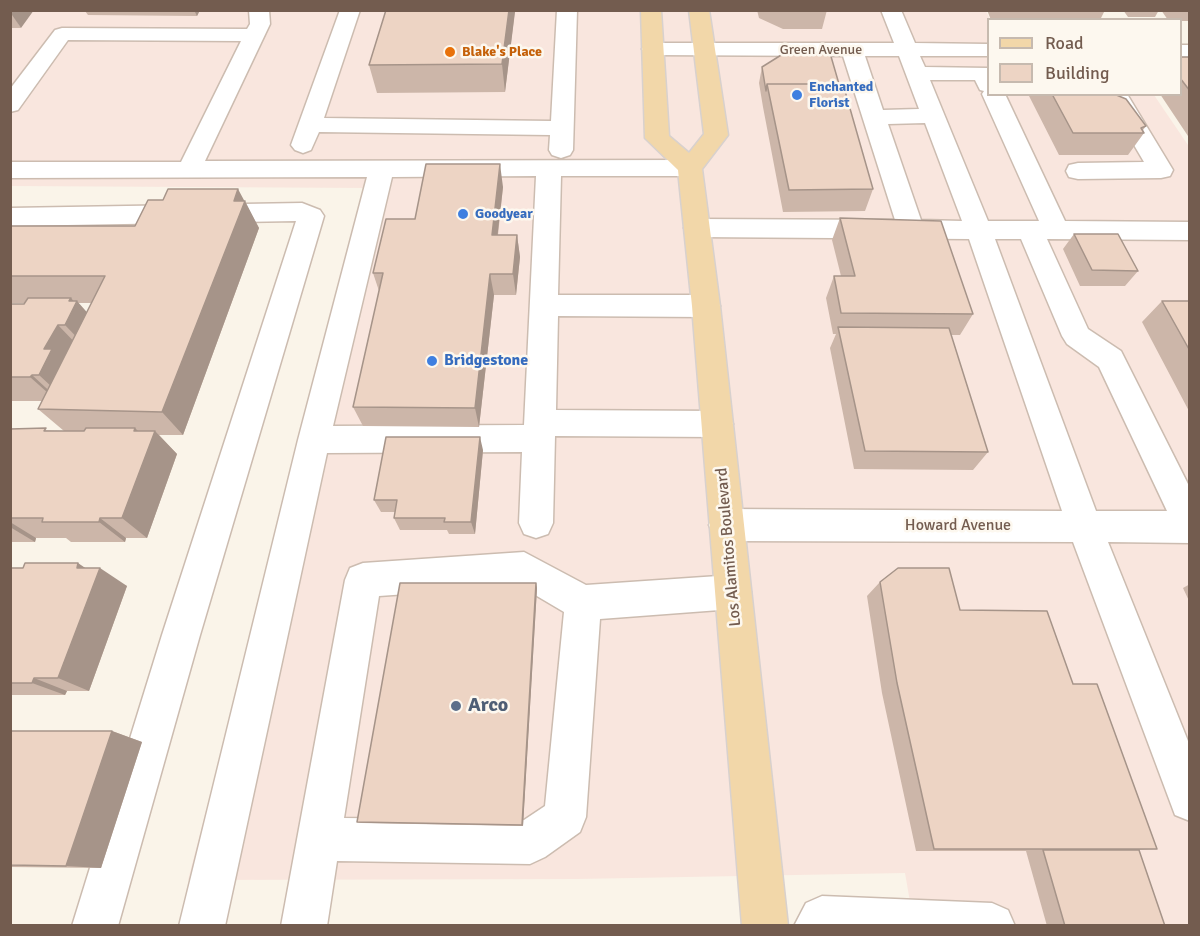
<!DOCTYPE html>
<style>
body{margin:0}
#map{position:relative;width:1200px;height:936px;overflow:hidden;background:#faf4e9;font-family:Signika,sans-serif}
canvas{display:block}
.frame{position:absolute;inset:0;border:12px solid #735c4f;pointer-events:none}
.legend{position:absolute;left:987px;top:18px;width:195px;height:78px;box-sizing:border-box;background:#fdf8ef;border:2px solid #c6baaf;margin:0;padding:8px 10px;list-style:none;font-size:18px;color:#735c4f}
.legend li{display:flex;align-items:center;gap:12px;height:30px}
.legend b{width:30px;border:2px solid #c6baaf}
</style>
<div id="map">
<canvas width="1200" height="936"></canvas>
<div class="frame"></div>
<ul class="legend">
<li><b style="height:8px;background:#f2d7a9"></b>Road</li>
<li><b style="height:16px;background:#edd4c4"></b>Building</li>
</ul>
</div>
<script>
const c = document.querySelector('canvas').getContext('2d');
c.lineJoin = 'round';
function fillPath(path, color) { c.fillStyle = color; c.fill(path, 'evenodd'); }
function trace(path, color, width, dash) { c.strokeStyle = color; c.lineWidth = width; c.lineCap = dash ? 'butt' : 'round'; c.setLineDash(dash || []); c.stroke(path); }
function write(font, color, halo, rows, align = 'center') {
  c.font = font + ' Signika,sans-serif'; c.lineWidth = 5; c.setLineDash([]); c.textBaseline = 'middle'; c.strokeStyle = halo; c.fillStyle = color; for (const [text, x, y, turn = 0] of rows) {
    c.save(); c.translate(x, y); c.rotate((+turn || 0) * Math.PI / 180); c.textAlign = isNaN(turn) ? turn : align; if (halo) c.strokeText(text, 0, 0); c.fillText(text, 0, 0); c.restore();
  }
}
const commercial = new Path2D(`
 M11,11h975l4,8 -2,1v74l166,1 36,53 -1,777h-275l-9,-52 -328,6 -389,1 180,-692 -357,-2z`);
const minor = new Path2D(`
 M249,10h20l1,14 -65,137 485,-1 9,2 3,6 -3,6 -9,2h-129l-3,119h148l10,4 4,7 -4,7 -10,4 -148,-1 -2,94 161,1 11,4 5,9 -5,9 -11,4 -162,-1 -2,87 -5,11 -12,4 -12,-4 -5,-11 3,-71 -195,1 -102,473h-46l119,-486 69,-263 -357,1v-16h171l60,-121 -173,-1 -50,70 -8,2v-23l45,-59 7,-2 185,1 3,-5zM536,176l-12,249 -191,1 59,-249z
 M340,10h20l-36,108 227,3 6,-111h20l-4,140 -3,5 -9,3 -9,-3 -3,-5 1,-15 -231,-3 -8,18 -8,3 -8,-3 -4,-5z
 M881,10h20l14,33 73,1v12h-68l5,11 63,1v26h17l60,127 125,1v18l-143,-1 41,90 33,22 69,137v55l-82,-1 82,204v75l-15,-6 -102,-273 -347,-1 -12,-5 -5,-11 5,-11 12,-5 336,2 -93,-272 -272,-2 -9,-3 -4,-6 4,-6 9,-3 198,1 -52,-164 -190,-1 -8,-1 -3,-5 3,-5 8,-1h241zM865,56h34l20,53 -36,1zM930,80h45l5,10 4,1 -2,3 57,127h-51zM925,123l37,98 -41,-1 -33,-96zM995,239h26l41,97 5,8 32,23 68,144h-71z
 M1180,45h10v12h-10z
 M1104,94h23l46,76 -3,6 -9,2 -83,1 -9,-2 -3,-6 3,-6 9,-2 66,-1z
 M302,203l18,7 4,6 -124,419 -82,291h-46l90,-291 134,-414 -286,5v-18z
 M524,552l62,33 147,-10 13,5 5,12 -5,12 -13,5 -133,10 -14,198 -6,15 -35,25 -15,7 -193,-3 -10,65h-46l64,-346 5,-12 13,-5zM520,586l44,26 -19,194 -21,14 -180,-2 35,-222z
 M822,896l170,7 16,7 7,16h-221l12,-23z`);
const major = new Path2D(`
 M641,10h20l8,126 20,17 15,-19 -15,-124h20l19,125 -26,34 18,137 68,620h-46l-50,-620 -14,-136 -33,-32z`);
const wall = new Path2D(`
 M10,10l11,18h-11z
 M46,10h154l-3,6 -109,-1 -3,-4z
 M386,10h129l-10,82 -128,1 -8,-28z
 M757,10h70l-5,19h-39l-24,-11z
 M987,10h118l-5,10h-109z
 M1123,10h36l-4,7h-27z
 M1161,10h29v11h-10v-1h-12z
 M1180,57h10v82l-30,-45h20z
 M762,67l77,17 34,105 -8,22 -82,1 -20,-105 -4,-24z
 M1028,94h86l32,32 -3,4 1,3 -16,22h-69z
 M503,187l-5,48h19l3,22 -4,38h-22l-15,132 -116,-1 -10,-19 26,-116 -6,-18 42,-54z
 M244,201l15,27 -76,207h-24l18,19 -30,84h-21l-1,4h-54l-5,-4h-30l-1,4h-25v-113l54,2 -26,-22 4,-8h-32v-97h14l1,-1h-15v-77h125zM78,303h14l-5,10z
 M840,218l133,96 -13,21h-9l37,117 -15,18 -119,-1 -24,-121 6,-14h-3l-7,-36 8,-22h7l-9,-36z
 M1074,234l64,37 -13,15h-45l-17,-37z
 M1162,301h28v112l-48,-91z
 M483,450l-8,84h-26l-2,-4h-47l-6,-12 1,-6h-14l-7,-12z
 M10,568h75l42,18 -38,105h-22l-2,4h-55z
 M880,582l80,28 197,239 -18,1 26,76h-118l-21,-75h-110l-34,-158 -15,-97z
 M536,583l1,5 -14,238 -162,-3 -4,-1z
 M1190,584v19l-7,-15z
 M10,731h102l30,11 -41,126 -91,-1z`);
const shadedWall = new Path2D(`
 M10,10h24l-13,18 -11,-16z
 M194,10h6l-3,6z
 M509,10h6v2l-10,80 -3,-28z
 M500,164l3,23 -8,70 -3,-22z
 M238,189l7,13v-1l14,27 -76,207 -21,-23z
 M517,235l3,22 -4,38 -3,-21z
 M490,274l4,21 -15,132 -4,-19z
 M71,298l5,6 1,-3 23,26 -11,23 -24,-25 4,-24z
 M58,325l24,25 -17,49 -26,-24 5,-26z
 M32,375l26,24 -1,2 -27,-24z
 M135,428l15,15 5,-12 22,23 -30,84 -25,-20 12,-87z
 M480,437l3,13 -8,84 -4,-12z
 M100,518l26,20 -1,4 -26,-20z
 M10,522l26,16 -1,4 -25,-15z
 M78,563l19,13 3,-8 27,18 -38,105 -31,-13 19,-110z
 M536,583l1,5 -14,238 -1,-1z
 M34,678l33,13 -2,4 -33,-12z
 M112,731l30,11 -41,126 -35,-2z`);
const building = new Path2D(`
 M386,10h123l-7,54 -133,1z
 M786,52l44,1 9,31h-72l-1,7 -4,-24z
 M1180,57h10v34l-10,-13z
 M767,84h76l30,105 -84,1z
 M1052,94h62l12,5 20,27 -5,2 3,5h-71z
 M426,164h74l-8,71h25l-4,39h-23l-15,134 -122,-1 30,-134h-10l13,-54h29z
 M168,189h70l-4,12h11l-83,211 -124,-3 67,-133h-95v-50h125l13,-26h15z
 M840,218l101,3 32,93 -132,-1 -7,-37h21z
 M1074,234h44l20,37 -46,-1z
 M28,298h43l-2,3h8l-12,24h-7l-14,24h8l-13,26h-7l-2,2h-20v-73h14z
 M1162,301h28v50z
 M838,327l111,1 39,124 -123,-1z
 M46,428l-2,3h40l2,-3h49l-1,3h21l-33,87h-22l-1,4h-57l1,-4h-33v-89z
 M386,437h94l-9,85h-27l1,-4h-51l3,-18h-23z
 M25,563h53l-1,5h23l-42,110h-24l-2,5h-22v-115h13z
 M898,568h51l11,42 87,1 26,73h24l60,165h-223l-37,-166 -17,-101z
 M400,583h136l-14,242 -165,-3z
 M10,731h102l-46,135 -56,-1z
 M1043,850h96l26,76h-100z`);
const markers = [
 [450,52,6,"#e8710a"],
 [797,95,6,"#3f7fe0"],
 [463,214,6,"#3f7fe0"],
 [432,361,6,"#3f7fe0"],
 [456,706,6,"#5c6f8a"]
];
const farStreetnames = [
 ["Green Avenue",821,50]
];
const farFoodnames = [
 ["Blake's Place",462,52]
];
const farShopnames = [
 ["Enchanted",809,87],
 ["Florist",809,103],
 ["Goodyear",475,214]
];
const shopNames = [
 ["Bridgestone",444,361]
];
const streetNames = [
 ["Howard Avenue",958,526],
 ["Los Alamitos Boulevard",729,547,-95]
];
const nearServicenames = [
 ["Arco",468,706]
];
fillPath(commercial, '#f9e6de');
trace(minor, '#ccbcb0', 3);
trace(major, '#d8d1ce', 3);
fillPath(minor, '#fff');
fillPath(major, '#f2d7a9');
fillPath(wall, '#ccb6a9');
fillPath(shadedWall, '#a69489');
fillPath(building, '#edd4c4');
trace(building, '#a69489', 1.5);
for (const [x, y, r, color] of markers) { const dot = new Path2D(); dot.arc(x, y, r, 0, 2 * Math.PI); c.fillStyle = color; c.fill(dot); trace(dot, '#fdf8ef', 2); }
write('14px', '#735c4f', '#fdf8ef', farStreetnames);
write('bold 14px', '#c56008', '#fdf8ef', farFoodnames, 'left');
write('bold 14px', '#366cbe', '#fdf8ef', farShopnames, 'left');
write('bold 16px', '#366cbe', '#fdf8ef', shopNames, 'left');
write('16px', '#735c4f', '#fdf8ef', streetNames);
write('bold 20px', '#4e5e75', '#fdf8ef', nearServicenames, 'left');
</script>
